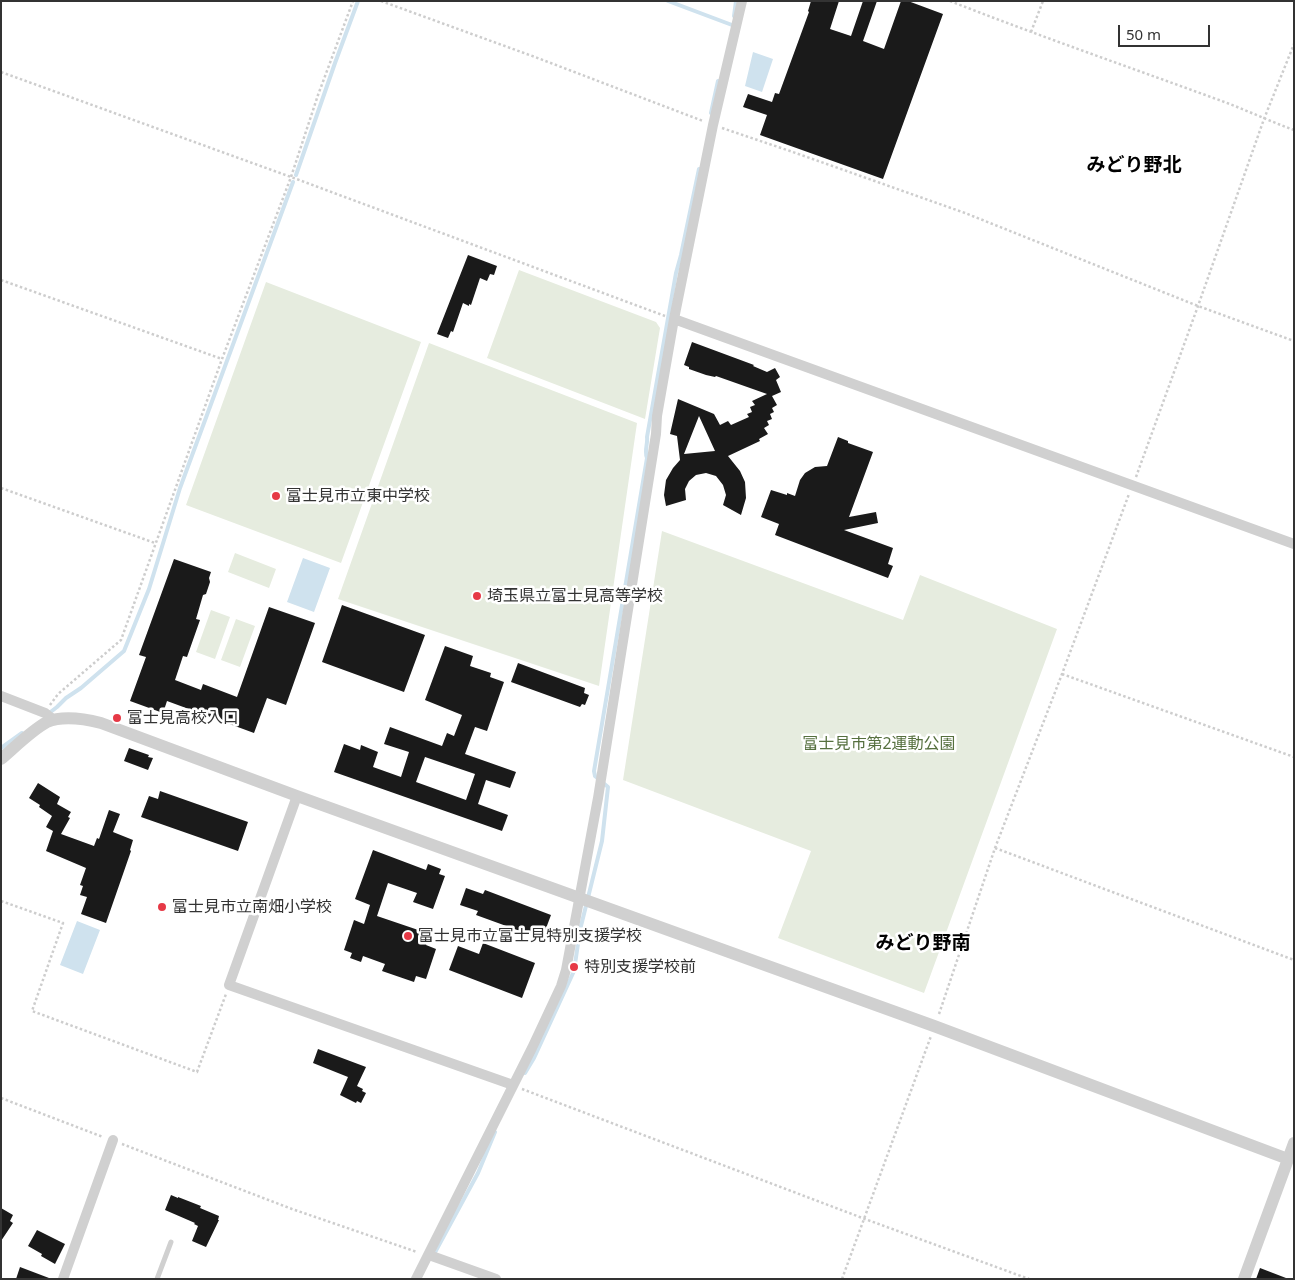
<!DOCTYPE html>
<meta charset="utf-8">
<style>
body{margin:0}
#map{position:relative;width:1295px;height:1280px;overflow:hidden;background:#fff;font-family:"Noto Sans",sans-serif}
canvas{display:block}
.frame{position:absolute;inset:0;border:2px solid #333;pointer-events:none}
.scale{position:absolute;left:1118px;top:25px;width:92px;height:22px;box-sizing:border-box;border:2px solid #333;border-top:0;padding-left:6px;font-size:15px;line-height:18px;white-space:nowrap;color:#333;-webkit-text-stroke:4px #fff;paint-order:stroke}
</style>
<div id="map">
<canvas width="1295" height="1280"></canvas>
<div class="frame"></div>
<div class="scale">50 m</div>
</div>
<script>
const c = document.querySelector('canvas').getContext('2d');
c.lineJoin = 'round';
function fillPath(path, color) { c.fillStyle = color; c.fill(path, 'evenodd'); }
function trace(path, color, width, dash) { c.strokeStyle = color; c.lineWidth = width; c.lineCap = dash ? 'butt' : 'round'; c.setLineDash(dash || []); c.stroke(path); }
function write(font, color, halo, rows, align = 'center') {
  c.font = font + ' "Noto Sans","Noto Sans JP",sans-serif'; c.lineWidth = 5; c.setLineDash([]); c.textBaseline = 'middle'; c.strokeStyle = halo; c.fillStyle = color; for (const [text, x, y, turn = 0] of rows) {
    c.save(); c.translate(x, y); c.rotate((+turn || 0) * Math.PI / 180); c.textAlign = isNaN(turn) ? turn : align; if (halo) c.strokeText(text, 0, 0); c.fillText(text, 0, 0); c.restore();
  }
}
const green = new Path2D(`
 M519,270l137,52 4,6 -15,91 -158,-61z
 M266,282l155,60 -80,221 -155,-58z
 M429,343l208,80 -38,263 -261,-87z
 M662,531l241,89 17,-45 137,54 -133,364 -146,-55 33,-87 -188,-71z
 M235,553l41,16 -7,19 -41,-16z
 M211,610l19,7 -15,42 -19,-7z
 M236,619l19,7 -15,41 -19,-7z`);
const water = new Path2D(`
 M753,52l20,7 -11,33 -17,-6z
 M303,558l27,10 -16,44 -27,-10z
 M77,921l23,9 -17,44 -23,-9z`);
const stream = new Path2D(`
 M668,1l64,24
 M734,16l2,-15
 M711,113l7,-32
 M296,175l39,-112 23,-62
 M48,714l9,-7 9,-9 15,-10 43,-37 25,-62 31,-101 113,-306
 M1,748l21,-15
 M525,1073l9,-15 40,-87 6,-41 22,-89 6,-54 -13,-11 -1,-5 53,-313c-3,-7 1,-14 0,-21l29,-164 5,-18 18,-86
 M433,1256l45,-83 17,-41`);
const building = new Path2D(`
 M811,1h28l-9,28 21,7 12,-35h14l-14,40 21,8 17,-48h7l35,13 -60,165 -123,-44 7,-20 -24,-8 5,-13 24,8 3,-9 4,1 30,-82 -1,-1z
 M468,255l29,11 -3,9 -4,-1 -3,7 -7,-3 -9,27 -2,-1v2l-6,-3 -10,29 -2,-1 -3,7 -11,-4z
 M692,342l62,23 -1,1 14,6 8,-4 5,9 -4,3 5,12 -9,4 5,9 -5,3 2,4 -4,2 2,5 -5,2 2,4 -5,3 4,6 -9,5 1,2 -32,15 12,15 5,11 1,16 -5,17 -18,-10 3,-10 -3,-10 -7,-9 -10,-3 -10,2 -7,6 -4,8 1,11 -20,6 -2,-11 2,-15 7,-12 7,-8 -3,-24 -7,-2 8,-35 36,15 6,11 8,-4 3,4 18,-8 -2,-3 5,-2 -2,-5 5,-2 -3,-4 15,-7 -51,-18 -1,1 -9,-2 -17,-6v-2l-5,-2zM699,416l16,35 -31,3z
 M838,437l10,4v2l25,9 -24,65 27,-5 2,11 -34,7 49,18 -5,16 5,2 -5,12 -113,-43 4,-11 -18,-7 10,-27 16,5v-2l8,3 5,-16 5,-7 10,-6 12,-1z
 M174,559l37,13 -2,6 1,4 -4,12 -3,1 -7,24 4,1 -13,37 -4,-1 -8,24 26,10 2,-6 34,13 32,-90 46,16 -29,82 -19,-7 -13,35 -87,-32 -4,12 -33,-12 16,-44 -7,-2z
 M342,605l83,30 -21,57 -82,-30z
 M445,646l28,10 -3,10 21,7 -1,4 14,5 -17,49 -12,-4 -10,27 51,18 -6,16 -24,-8 -8,24 30,11 -6,16 -168,-59 10,-28 16,6 1,-5 17,7 -5,15 28,10 8,-25 -25,-8 6,-17 52,19 5,-13 7,3 8,-21 -37,-15zM425,757l50,17 -9,26 -50,-18z
 M518,663l67,25 -1,5 5,2 -4,10 -3,-1 -2,3 -69,-25z
 M129,748l20,7 -1,2 5,1 -5,12 -24,-9z
 M38,783l22,14 -3,7 14,8 -3,5 2,1 -9,16 33,12 3,-8 2,1 10,-29 11,4 -7,18 20,8 -3,10 1,1 -25,72 -25,-9 6,-17 -7,-2 3,-9 -3,-1 6,-17 -40,-17 7,-20 -7,-4 6,-11 -13,-9 1,-2 -11,-7z
 M160,791l88,31 -10,29 -97,-34 8,-21 9,3z
 M373,850l53,20 2,-6 13,5 -2,5 6,2 -12,33 -20,-7 4,-9 -29,-10 -11,33 53,18 -4,11 10,4 -10,30 -10,-3 -2,6 -32,-11 3,-7 -22,-8 -2,6 -11,-4 2,-5 -8,-3 10,-30 10,4 6,-19 -15,-6z
 M466,888l17,6 2,-4 66,25 -9,24 -66,-24 2,-4 -18,-6z
 M483,943l52,20 -13,35 -73,-28 9,-24 21,8z
 M318,1049l48,18 -9,19 6,3 -1,2 4,2 -5,10 -4,-2 -1,2 -16,-8 8,-18 -35,-14z
 M171,1195l7,3v-1l23,9 -1,2 19,8 -1,4h1l-13,27 -14,-6 6,-15 -4,-2 1,-1 -30,-13z
 M1,1208l12,7 -3,6 3,2 -12,18z
 M37,1230l28,14 -10,20 -14,-8 1,-2 -14,-8z
 M20,1267l29,11v1h-33z
 M1260,1268l26,10v1h-30z`);
const path = new Path2D(`
 M381,1l154,56 168,64
 M950,1c89,35 179,66 269,99 25,9 50,21 75,30
 M1031,32l12,-31
 M1,72l290,105 374,139
 M722,128l68,23 175,62 233,93 96,35
 M1,280l221,79
 M1136,477l62,-171 66,-187 30,-75
 M1,488l154,55
 M1062,674l232,83
 M50,705l8,-11 63,-54 101,-281 69,-182 27,-82 35,-94
 M995,848l299,112
 M1,901l62,22 -31,88 165,61 29,-78
 M939,1014l56,-166 67,-174 67,-180
 M522,1089l343,130 164,60
 M1,1098l102,39
 M122,1144l170,65 125,43
 M842,1279l89,-243`);
const service = new Path2D(`
 M157,1279l14,-37`);
const minor = new Path2D(`
 M674,319l620,225
 M1,696l44,17 9,7
 M297,796l-68,189 284,100
 M429,1255l67,24
 M63,1279l50,-139
 M416,1279l116,-231 29,-62 5,-16 32,-172 58,-364 1,-18 17,-97 39,-194 29,-124`);
const tertiary = new Path2D(`
 M1,759c13,-11 31,-29 46,-37 17,-7 38,-3 54,1l196,73 637,230 354,133
 M1244,1279l50,-136`);
const markers = [
 [276,496,5,"#e63946"],
 [477,596,5,"#e63946"],
 [117,718,5,"#e63946"],
 [162,907,5,"#e63946"],
 [408,936,5,"#e63946"],
 [574,967,5,"#e63946"]
];
const poiNames = [
 ["富士見市立東中学校",286,496],
 ["埼玉県立富士見高等学校",487,596],
 ["富士見高校入口",127,718],
 ["富士見市立南畑小学校",172,907],
 ["富士見市立富士見特別支援学校",418,936],
 ["特別支援学校前",584,967]
];
const parkNames = [
 ["富士見市第2運動公園",879,744]
];
const quarterNames = [
 ["みどり野北",1134,166],
 ["みどり野南",923,944]
];
fillPath(green, '#e6ecdf');
fillPath(water, '#cfe2ee');
trace(stream, '#cfe2ee', 4);
fillPath(building, '#1a1a1a');
trace(path, '#cdcdcd', 2.5, [2.5, 2.5]);
trace(service, '#d0d0d0', 5);
trace(minor, '#d0d0d0', 10);
trace(tertiary, '#d0d0d0', 12);
for (const [x, y, r, color] of markers) { const dot = new Path2D(); dot.arc(x, y, r, 0, 2 * Math.PI); c.fillStyle = color; c.fill(dot); trace(dot, '#fff', 2); }
write('16px', '#333', '#fff', poiNames, 'left');
write('16px', '#56703f', '#fff', parkNames);
write('bold 19px', '#000', '#fff', quarterNames);
</script>
